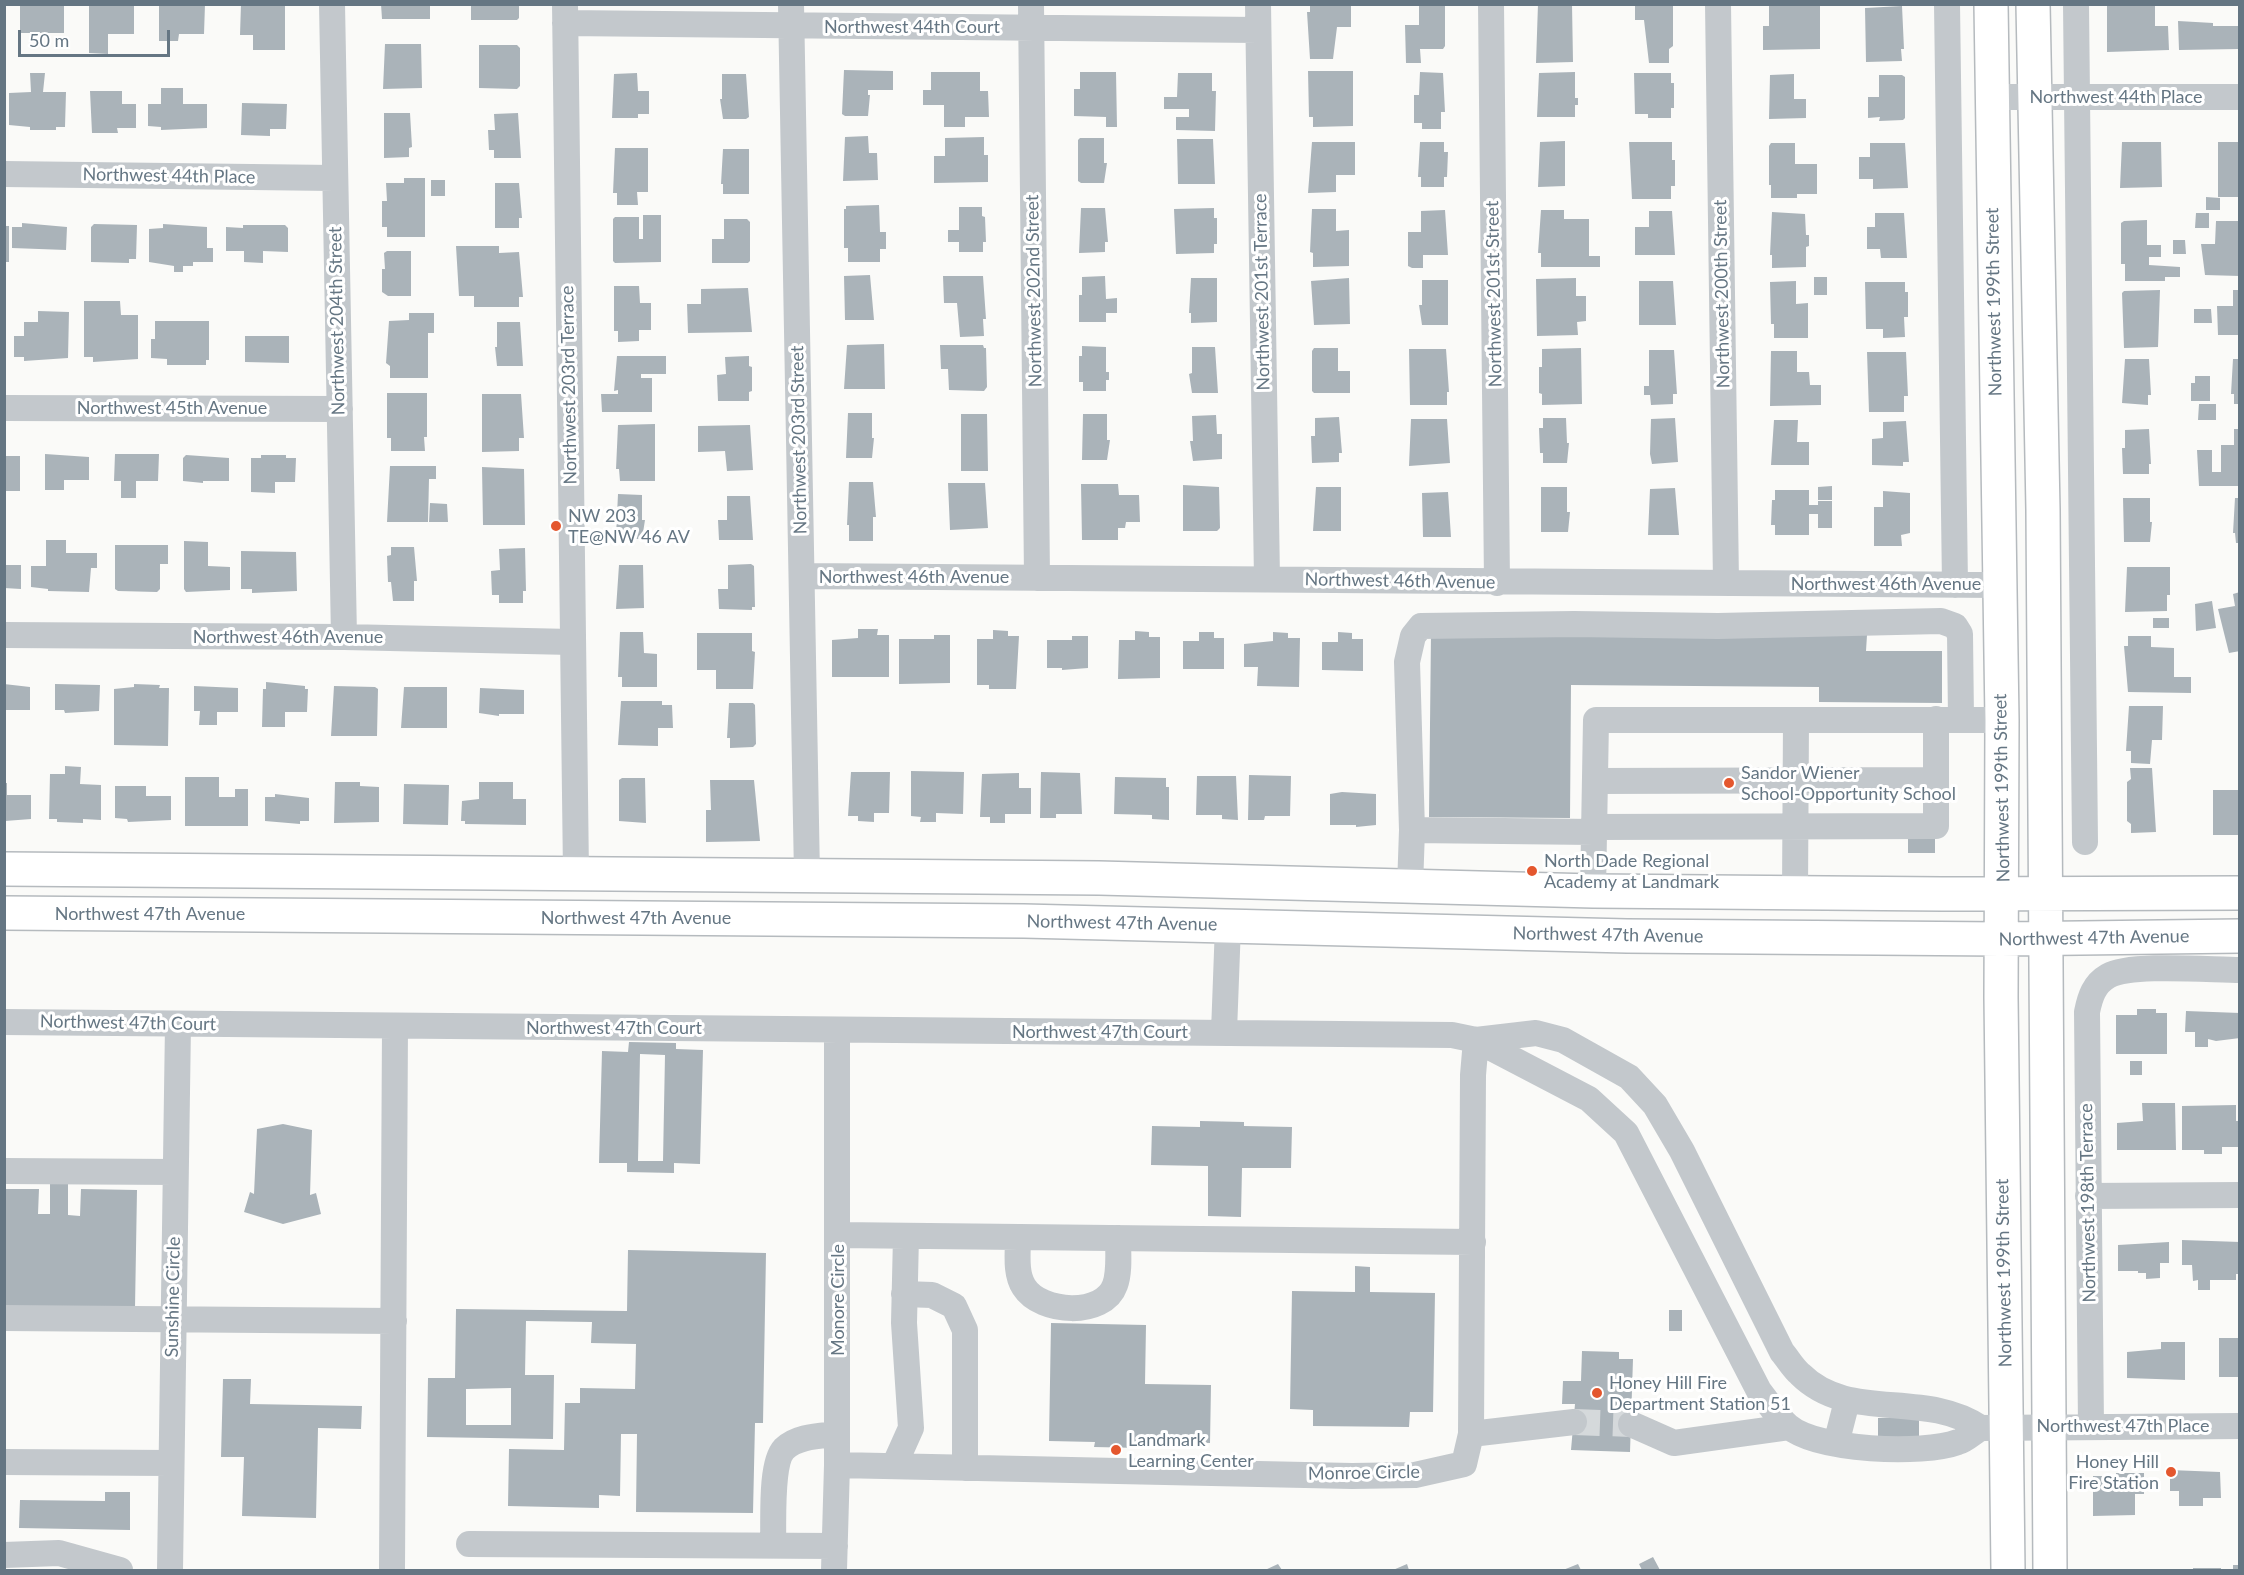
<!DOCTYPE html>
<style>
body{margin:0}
#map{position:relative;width:2244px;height:1575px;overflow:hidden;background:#fafaf8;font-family:Lato,sans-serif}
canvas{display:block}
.frame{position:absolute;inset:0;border:6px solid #657683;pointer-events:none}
.scale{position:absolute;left:18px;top:30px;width:152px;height:27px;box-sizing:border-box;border:3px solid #657683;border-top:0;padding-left:8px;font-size:18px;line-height:21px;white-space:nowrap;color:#657683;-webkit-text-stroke:4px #fff;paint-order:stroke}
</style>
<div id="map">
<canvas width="2244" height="1575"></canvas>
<div class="frame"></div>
<div class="scale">50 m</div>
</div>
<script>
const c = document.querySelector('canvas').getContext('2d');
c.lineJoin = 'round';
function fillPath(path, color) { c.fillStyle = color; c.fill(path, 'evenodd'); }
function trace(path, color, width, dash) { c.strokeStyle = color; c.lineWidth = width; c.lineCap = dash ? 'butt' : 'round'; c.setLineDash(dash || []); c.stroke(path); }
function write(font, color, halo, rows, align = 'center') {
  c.font = font + ' Lato,sans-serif'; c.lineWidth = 6; c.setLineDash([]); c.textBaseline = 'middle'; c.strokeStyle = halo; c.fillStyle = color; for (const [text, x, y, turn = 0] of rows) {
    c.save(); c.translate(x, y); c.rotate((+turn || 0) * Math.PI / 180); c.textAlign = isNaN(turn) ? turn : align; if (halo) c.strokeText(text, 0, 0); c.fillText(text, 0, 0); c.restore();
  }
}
const building = new Path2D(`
 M89,4h45v30h-26v20l-19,-1z
 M159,4h46l-1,30h-25l-1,7h-19z
 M241,4h44v46h-32v-15h-13z
 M381,4h49v15h-48z
 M471,4h48v14l-2,2h-46z
 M1310,4h41v23h-14l-4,32h-23l-3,-47h3z
 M1419,4l26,1v41l-2,3h-23l1,14h-15l-1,-38h14z
 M1538,4h34l1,58 -37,1z
 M1635,4h38v42l-4,3v14h-20l-5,-43h-9z
 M20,5h44v28h-44z
 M1769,5l51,1v43l-57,1v-24h6z
 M1902,6l2,43h-3l1,12 -36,1 -1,-54z
 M2107,6h48v20h13l1,24 -62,2z
 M2178,21l35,2v3h25v23l-59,1z
 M385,44h36l1,44 -39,1z
 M479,45h38l3,3v38l-3,3 -38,-1z
 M844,70l49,1v19h-25v5h2l-2,21h-23l-3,-2z
 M1308,71h45v55l-40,1v-10h-4z
 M931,72h49v19h8l1,26h-24v10h-21v-22h-21v-15h8z
 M1080,72h36l1,55h-11v-10l-32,-1v-27h6z
 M1420,72l23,1 2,39h-4v17h-19v-6h-8v-28h5z
 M1575,72v26h3v7h-3v12h-38l2,-44z
 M30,73h15l-2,19h23l-1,35h-9v3h-26v-3l-21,-2v-32l22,-1z
 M637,73l1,18h11v23h-11v4h-26l2,-44z
 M1178,73h34v18h4l-1,40 -39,-1v-13h13v-8h-25v-12h13z
 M1634,73h37v10h3v25h-3v10h-23v-4h-13z
 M722,74h24l3,43 -3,2h-23l-3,-20h2z
 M1794,74v25h12v19l-37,1 1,-44z
 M1879,75h23l3,2v41l-2,2 -24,1 1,-4 -12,1v-21h11z
 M161,88h22v16h24v24l-46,2v-3l-13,-1v-22h13z
 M90,91h32v13h14v24h-19l1,5h-26z
 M242,103l45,1 -1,25h-16v7l-29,-1z
 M384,113h26l2,34 -3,1v9l-25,1z
 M518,113l3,45h-27v-8h-5l-1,-20h7l-1,-16z
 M868,136l1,17h8l1,27 -35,1 2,-44z
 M984,137v18h4v27l-54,1v-27h11v-18z
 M1080,138h24v25h3l-3,20h-23l-3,-2v-41z
 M1177,139h36l2,45h-37z
 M1565,141v45l-27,1 2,-45z
 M1312,142h43v33h-19v17l-28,1z
 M1420,142h24v10h4l-1,25h-3v10h-23v-10h-3z
 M1629,142h43v18h3v26h-4v13h-39z
 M2122,142h39l1,45 -42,1z
 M2218,142h22v55h-22z
 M1771,143h24v21h22v30h-20v4h-26v-13h-2v-39z
 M1870,143h35l3,45 -35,1v-10h-14v-22h11z
 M615,148h33v44h-11l1,13h-21v-12h-4z
 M723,149h26v45h-26v-10h-2z
 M404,178h21v59h-38v-10h-5v-26h5l-1,-18h18z
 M431,180h14v16h-14z
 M495,183h24l3,35h-3v10h-24z
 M2206,197l14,1v12h-14z
 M879,205l1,27h6v17h-6v13h-32v-14h-4v-39h2v-3z
 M959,207h23v9l3,1 1,25h-3v10h-24v-10h-11v-12h11z
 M1081,208h24l3,34h-3v10l-26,1z
 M1214,208v10h3v26h-3v9l-38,1 -2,-45z
 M1312,209h24v22l13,-1v36l-36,1v-14l-3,-1z
 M1445,210l3,45h-25v13h-11l-4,-2v-34h13v-21z
 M1541,210h23v9h25v37h11v11h-59v-14h-3z
 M1649,211h23l3,44h-40v-28h14z
 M1772,212l33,2 1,21h3v11l-3,1v20l-34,1v-13h-2z
 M1875,213h29l3,45h-26l-1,-9h-13v-22h8z
 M2196,213h13v15h-14z
 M643,215h18v47l-46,1 -2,-2v-42l2,-2h24v22h4z
 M724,219h23l3,3v39l-2,2h-36v-24h12z
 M2147,220v25h14v12h-12v8l31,2v10h-15v4h-40v-17h-4v-41l3,-2z
 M2216,221h24v55l-35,-1 -4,-31h14z
 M22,223l45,4 -1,23 -54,-2v-21h10z
 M94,224l43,1 -1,34h-7v4l-38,-1v-35z
 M163,224l44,3v21h6v14h-20v4h-10v6h-9v-6l-25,-4v-33l14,-1z
 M243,225h42l3,3v24l-25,-1v12l-19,-1v-11h-18v-24l17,1z
 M4,226h5v36h-5z
 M2173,240h12l1,14h-13z
 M456,246h43v7l20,-1 4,45h-4v10h-45v-11h-15z
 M387,251h24v45h-23l-6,-4v-23h3l-1,-16z
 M870,275l4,45h-29l-1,-44z
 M943,276h40l3,43h-3l1,17 -24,1 -3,-34h-13z
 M1105,276l1,23 11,-1v15h-11v9h-27v-27h3v-18z
 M1814,277h13v18h-13z
 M1191,278h26v44l-26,1v-10h-2z
 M1349,278l1,46 -36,1 -3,-44z
 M1576,278v18h10v25l-9,1 1,13 -41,1 -1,-57z
 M1422,280h26v45h-26l-3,-20h3z
 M1639,281h34l3,44h-37z
 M1796,281v23l12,-1v35h-34v-14h-3l-1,-42z
 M1865,282h40v10h3v25h-4l1,20 -22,1v-9h-17z
 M614,286h25l1,17h11v27h-12v11l-21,1v-11h-4z
 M748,288l4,44 -64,1 -1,-29h14v-15z
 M2160,290l-2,57 -34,1 -2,-55 2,-2z
 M2233,290h7v45h-22l-1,-29h16z
 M84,301h36l1,14h17v44l-45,3v-5h-9z
 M2194,309h17l1,14h-18z
 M38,311l31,1 -1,46 -44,3v-4h-10v-21h10v-14h14z
 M409,313h25v20h-6v45h-38v-12l-4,-3 3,-42 20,-1z
 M155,321h54v39h-3v5h-39v-6l-16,-1v-19h4z
 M497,322h23l3,44h-26l-2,-19h2z
 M245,336h44v27l-44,-1z
 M884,344l1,45h-41l3,-44z
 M940,345h43l1,3h2l1,39 -3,4 -35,-1 -1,-21h-7z
 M1082,346l24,1v25h3v8h-3v11h-23v-9h-4v-26h3z
 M1192,347h23l3,46h-26l-3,-19 3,-1z
 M1314,348h24v23h12v22h-36l-2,-2v-40z
 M1581,348l1,56 -40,1v-11l-3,-1v-26h3v-18z
 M1409,349h37l3,43h-2v13h-37z
 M1649,350h25l3,44h-4v10l-22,1 -1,-10h-6v-9h5z
 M1771,351h26v21h12l1,13h11v20l-51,1z
 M1867,352h39l2,44h-4v16h-35z
 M617,356h49v18h-25v4h11v34h-50l-1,-18h17v-4l-4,1z
 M749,356v10l3,1v24l-3,1v9h-31l-1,-26 9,-1 -1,-17z
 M2125,359h24l2,36h-3v10l-26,-2z
 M2233,359h7v45h-6v-10h-3z
 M2195,376h15v25h-19v-18h4z
 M387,393h40v44h-3l1,14h-34v-13h-4z
 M482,394h39l3,44h-5v13l-37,1z
 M2199,404h17v16h-18z
 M848,413h24v25h2l-2,20h-26z
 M961,414h26l1,57h-27z
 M1083,414h24v26h3l-3,20h-25z
 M1216,415l1,19h5v25l-29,2 -3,-20h3l-1,-25z
 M1339,417l3,36h-3v9l-27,1 -1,-27h4v-18z
 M1543,418h23l1,25h2l-2,20h-24v-10h-3l-1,-25h4z
 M1675,418l3,44 -26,2 -2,-10 1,-35z
 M1411,419h36l3,44 -41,3z
 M1774,420h24l-1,22h12v23h-38z
 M1906,421l3,41h-6v4l-31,-1v-26l11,-1v-16z
 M655,424v57h-35l-1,-12h-3l2,-44z
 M750,425l3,45 -26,1 -2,-20 -27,1v-26z
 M2149,429l2,35h-2v10h-26l-1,-26h3v-18z
 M2234,429h6v57h-41l-2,-36h15v22h9v-27h13z
 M45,454l44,3v23h-25v10h-19z
 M115,454h44l-1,27h-22v17h-15v-17h-7z
 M186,455l43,3v23h-26v2l-20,-2v-23z
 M261,455h25v3h10l-1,24h-20v11l-24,-1v-34h10z
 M4,456h16v35h-16z
 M390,466h46v13h-7l-1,43h-41z
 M482,467l42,2 1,56h-42z
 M849,482h24l3,35h-3v24h-24v-16h-2z
 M948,483h37l3,45 -38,2z
 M1081,484h37l1,11h20l1,27h-14l-1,6h-7v12h-36z
 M1183,485l36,2 1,41 -3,3h-34z
 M1832,486v14h-14v-13z
 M1316,487h25v44h-28z
 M1541,487h26v25h3l-2,20h-27z
 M1675,488l4,47h-31l2,-46z
 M1775,490h34v15h9v-4h14v27h-14v-14h-9v21h-34v-10h-4l1,-25h3z
 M1883,491l27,2v40l-9,2 1,11h-28v-39h9z
 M1448,492l3,45h-28l-1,-44z
 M618,494l24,1v25h3l-3,19h-23v-3h-3z
 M727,496h23l3,44h-34l-1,-20h9z
 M2123,498h27v24h2l-2,20h-26z
 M2235,498h5v45h-4l-1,-10h-2z
 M430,503l17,1 1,18h-19z
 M46,540h20v13h31v15h-6l-2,24 -41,-1v-2l-17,-2v-21h15z
 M184,541l24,1v24l22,1v23l-44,2 -2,-3z
 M115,545h53v19h-8v25l-3,3 -39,-1 -3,-2z
 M391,547h23l3,34h-3v20h-21l-2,-19h-3l-1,-26 4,-1z
 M525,548l1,43h-3v12h-24v-8h-7l-1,-24 9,-1 -1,-21z
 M241,551l55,1 1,39 -45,2v-4h-11z
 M751,564l3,2 1,41h-3v3l-33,-1 -1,-20h10v-24z
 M4,565h17v24l-17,-1z
 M619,565h24l1,43 -28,1z
 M2127,567h43v28h-3v16l-42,1z
 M2240,592v59l-11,2 -11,-44 17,-3 -2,-12z
 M2212,601l4,27 -20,3 -1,-27z
 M2153,618h16v10h-16z
 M858,629h20l-1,6h12v42h-57v-37l26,-2z
 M993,630l15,1v5h11l-3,53h-27v-4h-12v-46h16z
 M1135,631l14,1v5h11v41l-42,1 1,-39h16z
 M620,632h23l1,21 13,1v33h-35v-10h-4z
 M1199,632h15v6h10v31h-41v-28h16z
 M1273,632l15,1v5h12l-1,49 -42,-1 1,-19h-14v-23l29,-3z
 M1338,632l14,1v6h11v32l-41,-1v-28h16z
 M1431,632l436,3 -1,16h76v52l-123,-1v-15l-248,-2 -1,133 -141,-1z
 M697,633h55v18l3,1 -2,37h-37v-19h-19z
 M934,635h16v48l-51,1v-45h35z
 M1072,636h16v32l-26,2v-2h-15v-28h25z
 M2128,636h23v11l23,1v29h17v16l-63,-1 -4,-46h4z
 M266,682l39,4v3h3l-1,23h-22v15h-23l1,-38h3z
 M4,684l26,3v23h-26z
 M55,684l45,1 -1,26 -34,2 -1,-3h-9z
 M134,684l26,1 -1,3h10l-1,58 -54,-1v-56l20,-2z
 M194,686l44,2v24h-21v13h-18l1,-14h-6z
 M334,686l41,1 3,2 -1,47h-46z
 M404,687h43v41h-46z
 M480,688l44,2v24h-25v2l-20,-3z
 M621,701h41v4h10l1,23h-15v18l-40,-1z
 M729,703h24l2,2 1,39 -3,3 -23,1v-10h-3z
 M2129,706h34l-1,34h-10l-2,24 -19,-1v-12h-5z
 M65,766l16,1 -1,17 21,1v35l-18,-1v4l-26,-1v-3h-8l1,-45h15z
 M2130,768h22l4,64 -25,1v-9l-4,-3v-39l4,-3z
 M911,771l53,1 -1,42 -27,-1v9h-16l1,-5 -10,-1z
 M851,772h39l-1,41h-15v9l-16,-1v-5h-10z
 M1041,772l39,1 2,41h-26v4h-16z
 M1019,773v15h12v26h-26v9h-15v-6h-10l2,-43z
 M1249,775l42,1 -1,40h-25l-1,4h-16z
 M1197,776h39l2,44 -16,-1v-4h-26z
 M185,777h34v20h16v-8h13v37h-63z
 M1115,777l51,1v9h3v33l-17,-1v-4l-38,-1z
 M622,778h23l1,45 -27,-2v-41z
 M710,780h44l6,61 -54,1v-32h5z
 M335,782h25v4l19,1v35l-45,1z
 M479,782h34v17h13v26l-61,-1v-3h-4l1,-20 17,-2z
 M5,783h2v12h24v24l-26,2z
 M404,784l45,1 -1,40 -45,-1z
 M115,786h31v10h25v24l-43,2 -1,-3 -12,-1z
 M2213,790h27l-2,45h-25z
 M1342,792l34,2v31l-20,2v-2h-26v-31z
 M275,794l34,4v23h-9v3l-35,-3v-24h10z
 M1908,836h27v17h-27z
 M2137,1009h19v4h11v41h-51v-39h21z
 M2186,1011l54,2v25l-24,3 -8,-2v8h-13v-15h-10z
 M629,1042l47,1v6l27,1 -3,114 -26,-1v10l-47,-1v-9h-28l3,-112 26,1zM640,1054l25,1 -2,106h-25z
 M2130,1061h12v14h-12z
 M2142,1103h33l1,47h-59v-27l26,-2z
 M2236,1105v16h4v26h-18v7h-18v-4h-22v-44z
 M1200,1121l44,1v4l48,1 -1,41h-49l-1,49 -33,-1v-50l-57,-1 1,-39 48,1z
 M283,1124l29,6 -2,65 6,-2 5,21 -38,10 -39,-12 6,-20 4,2 3,-65z
 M50,1178l18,1v36l12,1 1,-27 56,1 -2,118 -131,-2v-117h35l-1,25h12z
 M2182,1240l58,2v32h-4v6h-26v10h-12v-10l-5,1 -1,-16h-10z
 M2169,1242v21h-9v15l-14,1v-6h-8v-2h-20v-26z
 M628,1250l138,3 -3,170h-8l-2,90 -117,-1 1,-78h-16l-1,62 -21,-1v13l-91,-2 1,-57 55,1 1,-47h15v-15l55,1 1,-45 -45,-1 1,-21 -66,-1 -1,54h29l-1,64 -126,-2 1,-59h27l1,-69 171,2zM511,1388v37h-45v-36z
 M1355,1266l15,1v25l65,1 -2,119h-23l-1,15 -96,-1v-16l-23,-1 2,-118 63,1z
 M1669,1310h13v21h-13z
 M1051,1323l95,2 -1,59 66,1 -1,58 -69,-2v7l-47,-1 1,-5 -46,-1z
 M2219,1338h21v39h-21z
 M2161,1342h24v38l-58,-2v-26l34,-3z
 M1582,1351l37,1v7h14l-3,93 -59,-2 4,-46h-13l1,-23h18z
 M223,1379h28l-1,25 112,2 -1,23 -43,-1 -2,90 -74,-2 2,-59h-23z
 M1919,1417v22l-41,1v-22z
 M2170,1470l50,2 1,26h-18v8h-24v-15h-9z
 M2116,1473h28v21h-9v21l-42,1v-40h23z
 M105,1492h25v38l-111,-2 1,-28 85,1z
 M1653,1557l7,13h-18l-3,-6z
 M1278,1564l4,6h-17z
 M1407,1564l2,6h-16z
 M1578,1564l3,6h-18z
 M2233,1565h7v5h-7z
 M2193,1568h28v2h-28z`);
const minorTunnel = new Path2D(`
 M1574,1422l57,2`);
const minor = new Path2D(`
 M332,4l12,633
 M565,4l11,869
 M791,4l16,871
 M1031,4l6,574
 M1258,4l9,575
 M1491,4l6,579
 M1718,4l8,579
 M1947,4l8,581
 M2076,4l9,838
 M565,23l693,7
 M1992,97h248
 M4,174l330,4
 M4,408l336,1
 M802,576l1196,9
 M4,635l340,2 228,5
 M1596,781l340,-1v-61
 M1594,827l342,-1v-46
 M1412,830l182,2
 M1410,887l2,-57 -5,-168 6,-26 8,-10 153,-2 144,2 223,-5 14,5 5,8 1,85
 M1593,891l3,-171h406
 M1795,893l1,-173
 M4,1022l1448,13 24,5 113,59 37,34 133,258c9,11 18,26 29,35 29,25 135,29 170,16 8,-2 15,-10 23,-14l259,-2
 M1224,1032l4,-107
 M1476,1040l60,-7 27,7 66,37 26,28 27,46 100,201c6,7 11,16 18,22 49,49 123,15 181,54
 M4,1171l171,1
 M2088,1196l152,-1
 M838,1235l635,7
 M1018,1237c0,16 -3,36 6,50 17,27 80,30 91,-2 5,-14 3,-32 3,-47
 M904,1294l28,1 22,11 11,24v138
 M4,1318l390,3
 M1631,1424l43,19 115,-16
 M2091,1426l-4,-414c3,-15 7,-28 21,-36 23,-13 102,-6 132,-6
 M1471,1434l103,-12
 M1836,1444l11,-43
 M4,1462l166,1
 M837,1465l515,11 63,-1 49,-11 7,-30 2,-359 3,-35
 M894,1466l17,-38 -7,-105 2,-87
 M469,1544l366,2
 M773,1545c1,-22 -3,-81 11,-96 13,-13 36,-13 53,-15
 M4,1555l55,-2 61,17
 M170,1570l8,-546
 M392,1570l3,-544
 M834,1570l3,-105v-435`);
const major = new Path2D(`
 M1991,4l11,716 -1,277 7,573
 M2033,4l10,506 7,1060
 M4,869l1095,9 494,13 349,3 298,-1
 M4,913l1020,8 603,15 374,3 239,-3`);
const markers = [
 [556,526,6,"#e4572e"],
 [1729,783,6,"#e4572e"],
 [1532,871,6,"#e4572e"],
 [1597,1393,6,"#e4572e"],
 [1116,1450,6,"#e4572e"],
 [2171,1472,6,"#e4572e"]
];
const streetNames = [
 ["Northwest 44th Court",912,27],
 ["Northwest 44th Place",2116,97],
 ["Northwest 44th Place",169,176,1],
 ["Northwest 202nd Street",1034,291,-91],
 ["Northwest 201st Terrace",1262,292,-91],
 ["Northwest 201st Street",1494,294,-91],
 ["Northwest 200th Street",1722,294,-91],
 ["Northwest 199th Street",1994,302,-91],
 ["Northwest 204th Street",337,321,-91],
 ["Northwest 203rd Terrace",569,385,-91],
 ["Northwest 45th Avenue",172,408],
 ["Northwest 203rd Street",799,440,-91],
 ["Northwest 46th Avenue",914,577],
 ["Northwest 46th Avenue",1400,581,1],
 ["Northwest 46th Avenue",1886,584],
 ["Northwest 46th Avenue",288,637],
 ["Northwest 199th Street",2002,788,-91],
 ["Northwest 47th Avenue",150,914],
 ["Northwest 47th Avenue",636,918],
 ["Northwest 47th Avenue",1122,923,1],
 ["Northwest 47th Avenue",1608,935,1],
 ["Northwest 47th Avenue",2094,938,-1],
 ["Northwest 47th Court",128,1023,1],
 ["Northwest 47th Court",614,1028],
 ["Northwest 47th Court",1100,1032],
 ["Northwest 198th Terrace",2088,1203,-91],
 ["Northwest 199th Street",2004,1273,-91],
 ["Sunshine Circle",173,1297,-89],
 ["Monore Circle",838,1300,-90],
 ["Northwest 47th Place",2123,1426],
 ["Monroe Circle",1364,1473,-1]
];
const poiNames = [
 ["NW 203",568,516],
 ["TE@NW 46 AV",568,537],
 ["Sandor Wiener",1741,773],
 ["School-Opportunity School",1741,794],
 ["North Dade Regional",1544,861],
 ["Academy at Landmark",1544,882],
 ["Honey Hill Fire",1609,1383],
 ["Department Station 51",1609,1404],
 ["Landmark",1128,1440],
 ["Learning Center",1128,1461],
 ["Honey Hill",2159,1462,"right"],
 ["Fire Station",2159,1483,"right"]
];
fillPath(building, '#aab3b9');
trace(minorTunnel, '#d5d9db', 26, [26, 13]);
trace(major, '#b5babe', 36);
trace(minor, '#c3c8cc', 26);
trace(major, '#fff', 33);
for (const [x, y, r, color] of markers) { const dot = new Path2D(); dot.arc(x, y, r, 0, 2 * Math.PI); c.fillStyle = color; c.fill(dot); trace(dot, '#fff', 2); }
write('18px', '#657683', '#fff', streetNames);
write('18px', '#657683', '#fff', poiNames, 'left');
</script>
